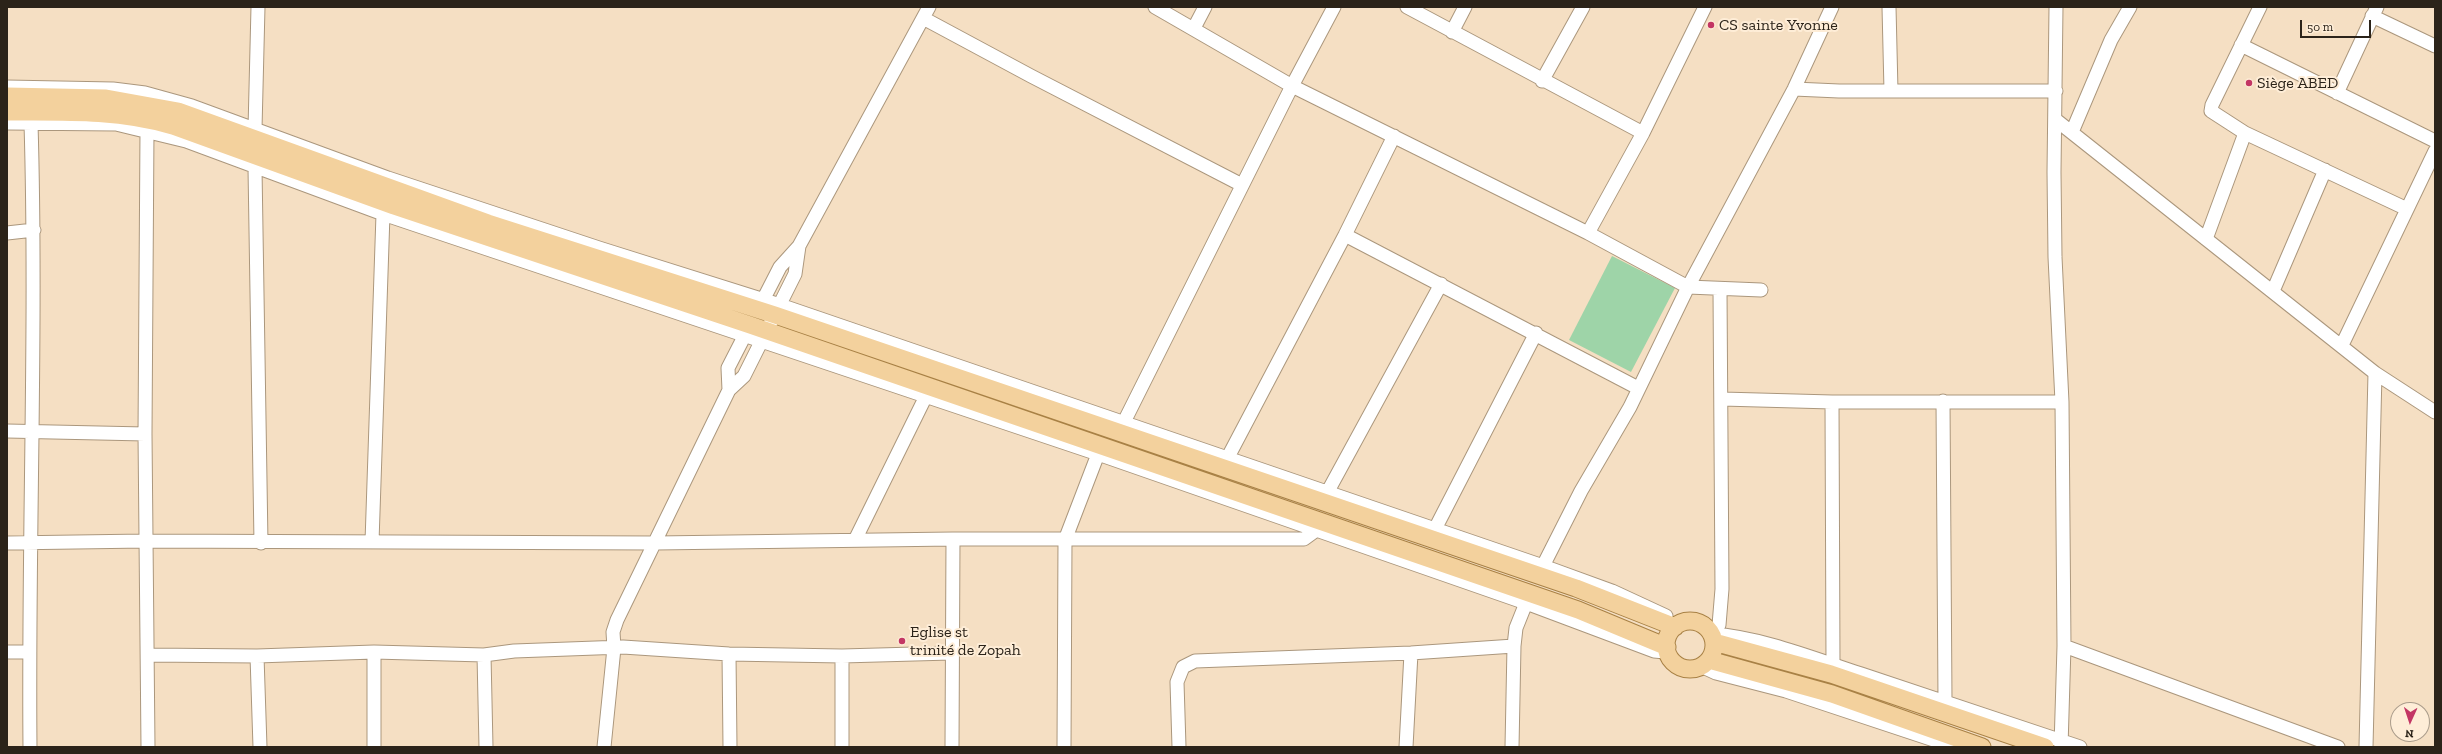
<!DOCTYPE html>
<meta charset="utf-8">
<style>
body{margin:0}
#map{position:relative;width:2442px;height:754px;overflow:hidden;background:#f5dfc3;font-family:"Zilla Slab",serif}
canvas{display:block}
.frame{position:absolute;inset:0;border:8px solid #2b2319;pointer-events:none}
.north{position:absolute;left:2390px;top:702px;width:40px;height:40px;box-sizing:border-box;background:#feedd7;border:1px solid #aa9c8b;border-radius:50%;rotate:183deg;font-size:11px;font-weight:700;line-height:16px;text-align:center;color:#2b2319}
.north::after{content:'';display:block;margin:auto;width:14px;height:18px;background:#c33664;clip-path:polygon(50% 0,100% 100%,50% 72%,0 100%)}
.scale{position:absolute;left:2300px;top:20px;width:71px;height:18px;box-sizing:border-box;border:2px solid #2b2319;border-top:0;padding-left:5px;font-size:12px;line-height:14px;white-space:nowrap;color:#2b2319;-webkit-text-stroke:3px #feedd7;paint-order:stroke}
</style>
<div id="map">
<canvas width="2442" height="754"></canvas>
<div class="frame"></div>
<div class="north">N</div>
<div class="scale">50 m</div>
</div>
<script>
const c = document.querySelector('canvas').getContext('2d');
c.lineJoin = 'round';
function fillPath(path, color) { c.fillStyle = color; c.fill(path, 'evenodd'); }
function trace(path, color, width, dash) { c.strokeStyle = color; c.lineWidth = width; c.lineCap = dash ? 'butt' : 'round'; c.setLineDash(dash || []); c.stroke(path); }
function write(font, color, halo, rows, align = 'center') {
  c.font = font + ' "Zilla Slab",serif'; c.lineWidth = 4; c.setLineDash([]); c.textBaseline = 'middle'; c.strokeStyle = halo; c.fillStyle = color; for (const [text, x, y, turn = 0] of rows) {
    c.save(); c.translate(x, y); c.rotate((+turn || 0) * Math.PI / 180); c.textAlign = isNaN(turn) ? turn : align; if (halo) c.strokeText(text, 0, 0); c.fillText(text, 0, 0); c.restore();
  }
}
const green = new Path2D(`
 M1612,256l63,32 -44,84 -62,-32z`);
const minor = new Path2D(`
 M1155,7l137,79 296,147 100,54 73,3
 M1407,7l236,126
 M1889,7l2,84
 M2056,7l-2,165 1,85 7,145 2,244 -3,101
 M2260,7l-48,98 -1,6 34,22 162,76
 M2372,16l63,30
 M923,18l108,58 211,109
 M1194,28l11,-21
 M1452,32l13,-25
 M2241,45l194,96
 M1542,81l41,-74
 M7,87l106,2 32,4 47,13 196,72 211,70 181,57 763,261 69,25 54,25
 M1794,89l45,2h217
 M2337,93l40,-86
 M2056,120l319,253 60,39
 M7,123l109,1 70,17 197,73 715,240 428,149 128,48 11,1
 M255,129l3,-122
 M147,130l-2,304 3,313
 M2072,132l39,-92 19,-33
 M255,168l6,375
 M7,233l27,-3
 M1588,233l55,-100 62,-126
 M1345,235l293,153
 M2206,239l39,-106
 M2273,291l52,-121
 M760,306l20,-39 19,-21 130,-239
 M2342,345l93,-194
 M729,390l-1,-22 20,-39
 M1722,399l110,3h230
 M1943,401l2,300
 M1832,402l1,263
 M1124,422l168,-336 42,-79
 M7,431l138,3
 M1227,459l118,-224 49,-99
 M1327,493l114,-209
 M1435,529l101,-196
 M855,540l71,-144
 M372,542l11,-328
 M7,543l138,-2 511,2 297,-4h351l11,-8
 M1543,566l38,-75 49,-84 58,-120 106,-198 38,-82
 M1712,634c48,3 103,25 149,40 73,24 146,48 219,73
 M1712,634l7,-9 3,-36 -2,-299
 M2064,646l274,101
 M7,652h22
 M729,654l1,93
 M149,655l108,1 117,-4 110,3 30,-4 109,-4 106,7 113,2 109,-3
 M484,655l2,92
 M257,656l3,91
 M1701,666l15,7 70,18 169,56
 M30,747c-2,-208 7,-416 1,-624
 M374,747v-95
 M604,747l10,-99 -1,-16 4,-12 112,-230 15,-14 51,-102 4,-28
 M842,747v-91
 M952,747l1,-208
 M1064,747l1,-207 33,-86
 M1179,747l-2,-65 6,-15 12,-6 216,-8 103,-7
 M1406,747l5,-94
 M1512,747l2,-101 2,-18 10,-25
 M2366,747l9,-374`);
const major = new Path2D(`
 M7,96l99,2 72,13 310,112 287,92 801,273 99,39
 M7,112c56,0 112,-2 166,14l221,80 356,119 828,285 89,37
 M1666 645a24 24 0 1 1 48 0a24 24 0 1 1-48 0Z
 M1714,642l117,32 214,73
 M1709,660l123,34 150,53`);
const markers = [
 [1711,25,4,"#c33664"],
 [2249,83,4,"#c33664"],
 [902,641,4,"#c33664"]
];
const poiNames = [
 ["CS sainte Yvonne",1719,25],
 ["Siège ABED",2257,83],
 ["Eglise st",910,632],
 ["trinité de Zopah",910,650]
];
fillPath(green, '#9ed4a8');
trace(minor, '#ab977d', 15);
trace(major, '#a88145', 19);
trace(minor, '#fff', 13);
trace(major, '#f3d19d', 17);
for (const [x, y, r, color] of markers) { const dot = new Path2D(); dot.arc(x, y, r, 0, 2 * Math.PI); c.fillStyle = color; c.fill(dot); trace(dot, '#feedd7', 1.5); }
write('16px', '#2b2319', '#feedd7', poiNames, 'left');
</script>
